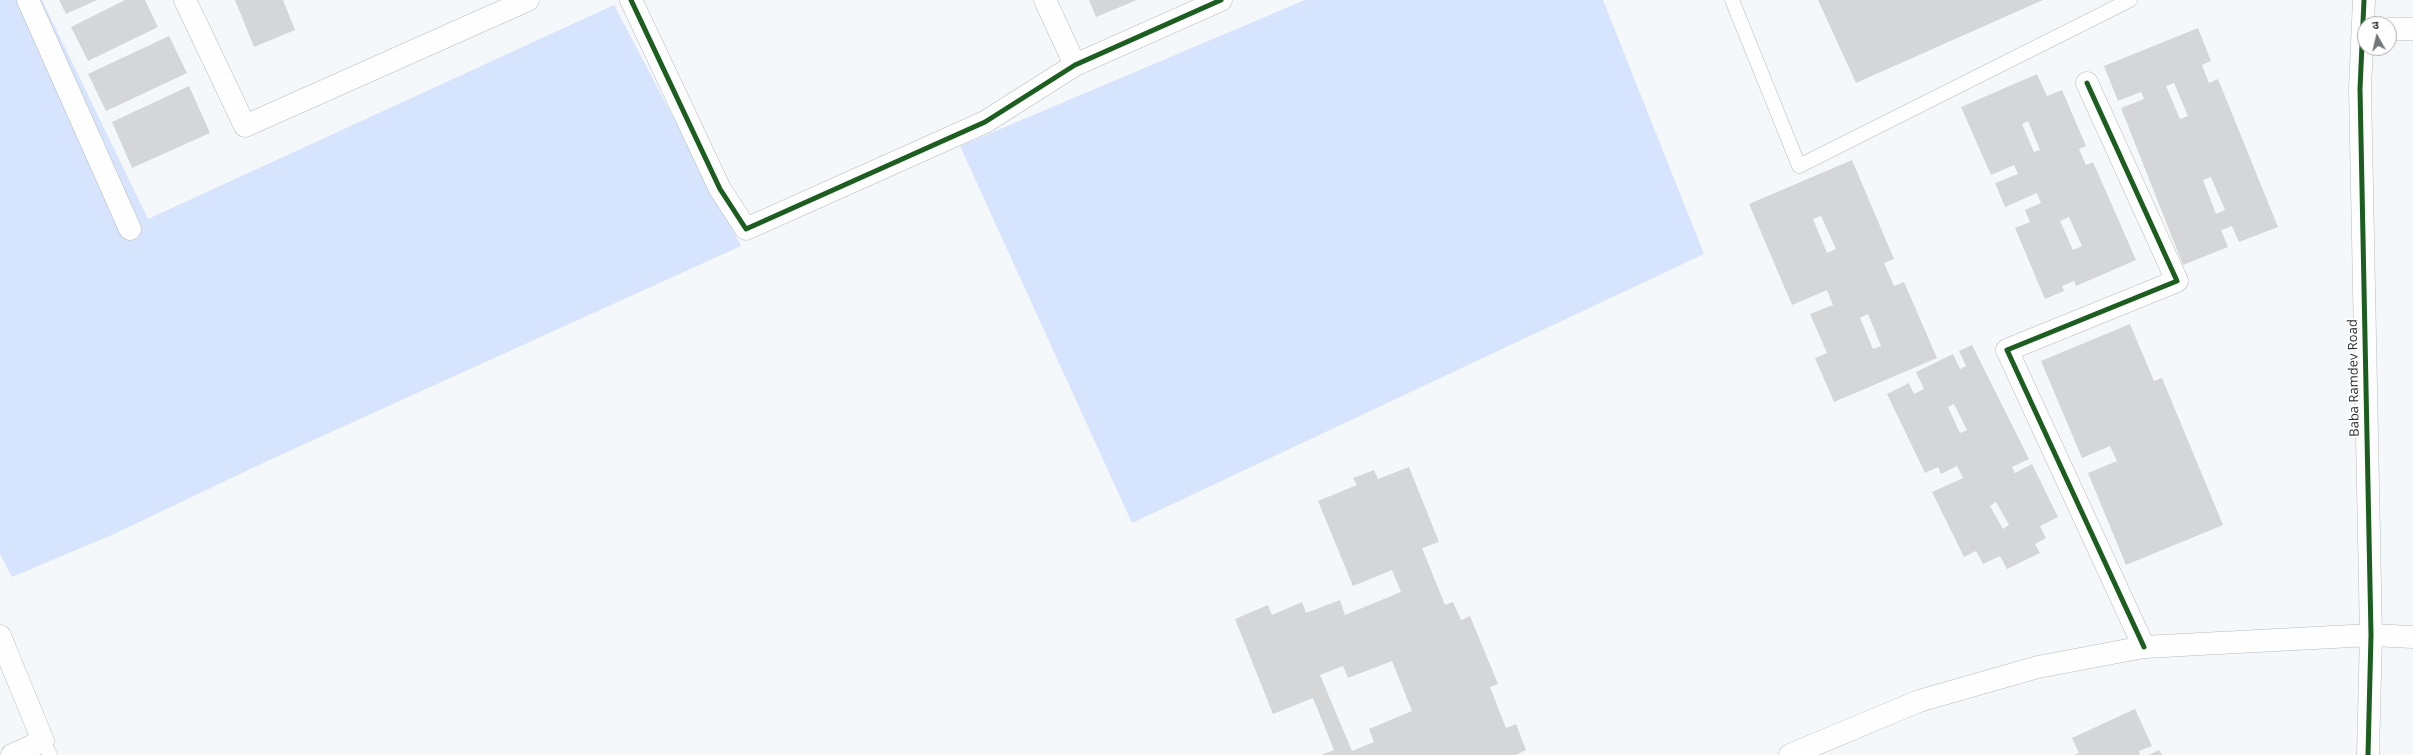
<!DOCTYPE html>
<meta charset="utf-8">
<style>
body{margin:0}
#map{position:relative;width:2413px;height:755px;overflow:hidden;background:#f5f8fb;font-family:"Open Sans","Noto Sans Devanagari",sans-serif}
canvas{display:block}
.north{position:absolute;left:2357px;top:16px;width:40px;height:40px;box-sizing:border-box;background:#fff;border:1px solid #ababac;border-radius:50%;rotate:352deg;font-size:11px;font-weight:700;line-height:16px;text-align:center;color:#2c2d30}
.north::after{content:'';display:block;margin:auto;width:14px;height:18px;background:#727477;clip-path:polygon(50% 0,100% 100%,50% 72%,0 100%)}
</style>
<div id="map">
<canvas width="2413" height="755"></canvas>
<div class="north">उ</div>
</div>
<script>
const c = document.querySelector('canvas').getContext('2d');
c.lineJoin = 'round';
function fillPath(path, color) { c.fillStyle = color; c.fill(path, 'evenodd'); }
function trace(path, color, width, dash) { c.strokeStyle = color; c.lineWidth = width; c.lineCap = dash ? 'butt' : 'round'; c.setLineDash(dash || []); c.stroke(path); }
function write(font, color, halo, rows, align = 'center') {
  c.font = font + ' "Open Sans",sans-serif'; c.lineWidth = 3; c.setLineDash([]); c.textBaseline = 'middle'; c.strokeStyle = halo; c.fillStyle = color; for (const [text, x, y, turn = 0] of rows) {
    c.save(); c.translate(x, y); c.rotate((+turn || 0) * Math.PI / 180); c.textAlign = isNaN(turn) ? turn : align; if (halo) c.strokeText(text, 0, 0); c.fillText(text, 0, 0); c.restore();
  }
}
const green = new Path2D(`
 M0,0h42l106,219 466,-214 127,241 -476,216 -151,72 -102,43 -12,-23z
 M1305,0h298l101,254 -572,269 -172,-377z`);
const building = new Path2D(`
 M59,0h38l-31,14z
 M125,0h20l13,27 -70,34 -17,-34z
 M235,0h48l12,30 -41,17z
 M1089,0h48l-41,17z
 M1818,0h225l-187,83z
 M2198,28l13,33 -9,4 7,18 9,-4 60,148 -39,15 -7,-16 -11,4 7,17 -45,18 -62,-157 23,-9 -3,-7 -23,9 -14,-35zM2174,83l14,33 -8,3 -14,-33zM2211,177l14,33 -9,4 -13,-34z
 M169,36l18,37 -81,38 -18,-37z
 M2037,74l10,22 15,-6 24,56 -7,3 7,16 7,-3 43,98 -60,26 -2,-5 -12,5 2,5 -19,8 -30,-71 15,-6 -5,-12 16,-7 -4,-10 -32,14 -10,-24 23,-9 -4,-9 -23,10 -30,-68zM2028,121l12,29 -6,2 -12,-28zM2069,217l13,29 -9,4 -13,-29z
 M189,86l21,47 -78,35 -20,-46z
 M1852,160l42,99 -10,4 10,23 10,-4 33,76 -103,44 -19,-44 12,-5 -17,-39 23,-9 -6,-15 -35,15 -43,-101zM1821,216l15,33 -9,4 -14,-34zM1868,314l13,32 -8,3 -13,-31z
 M2130,324l24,57 8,-3 61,147 -97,40 -38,-92 29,-12 -7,-15 -28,12 -41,-97z
 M1972,345l57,114 -17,8 3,6 17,-9 26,53 -18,9 6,12 -11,6 5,9 -33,16 -7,-13 -17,8 -7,-13 -12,6 -32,-65 31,-14 -6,-12 -16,8 -3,-7 -13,6 -38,-79 22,-11 5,11 10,-5 -8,-17 37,-18 7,15 6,-3 -7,-15zM1954,404l13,26 -7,3 -12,-26zM1996,502l13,23 -6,4 -13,-23z
 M1409,467l30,75 -17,6 23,57 8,-3 8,18 9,-4 28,68 -8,3 16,41 10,-4 10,26 -10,5h-195l13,-5 -21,-52 -40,16 -38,-95 33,-14 4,10 30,-13 4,11 34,-13 5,15 56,-23 -9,-22 -39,16 -35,-85 39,-16 -4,-7 21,-8 4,9zM1392,661l20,50 -43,18 5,13 -22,9 -32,-76 23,-9 5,12z
 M2135,709l17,37 -13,5 1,4h-66l5,-2 -7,-15z
 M2159,750l3,5h-13z`);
const service = new Path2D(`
 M1732,0l67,166 331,-166
 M43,741l7,14`);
const minor = new Path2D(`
 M28,0l102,229
 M185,0l60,126 283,-126
 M631,0l89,189 26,40 239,-107 90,-57 146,-65
 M1045,0l30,65
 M2087,83l90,198 -170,69 137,297
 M2371,635l42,2
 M0,636l43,105 -31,14`);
const tertiary = new Path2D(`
 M2364,0l-4,89 11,546 -3,120
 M2389,29h24
 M1790,755l129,-54 119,-34 106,-20 227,-12`);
const cycleway = new Path2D(`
 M631,0l89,189 26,40 239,-107 90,-57 146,-65
 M2364,0l-4,89 11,546 -3,120
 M2087,83l90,198 -170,69 137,297`);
const streetNames = [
 ["Baba Ramdev Road",2354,378,-91]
];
fillPath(green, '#d6e4fd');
fillPath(building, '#d4d6d8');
trace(service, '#b8babc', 15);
trace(minor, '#b8babc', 23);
trace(tertiary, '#b8babc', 23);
trace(service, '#fefefe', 14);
trace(minor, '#fefefe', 22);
trace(tertiary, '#fefefe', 22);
trace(cycleway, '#1b5e20', 5);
write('13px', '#2c2d30', '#fff', streetNames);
</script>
